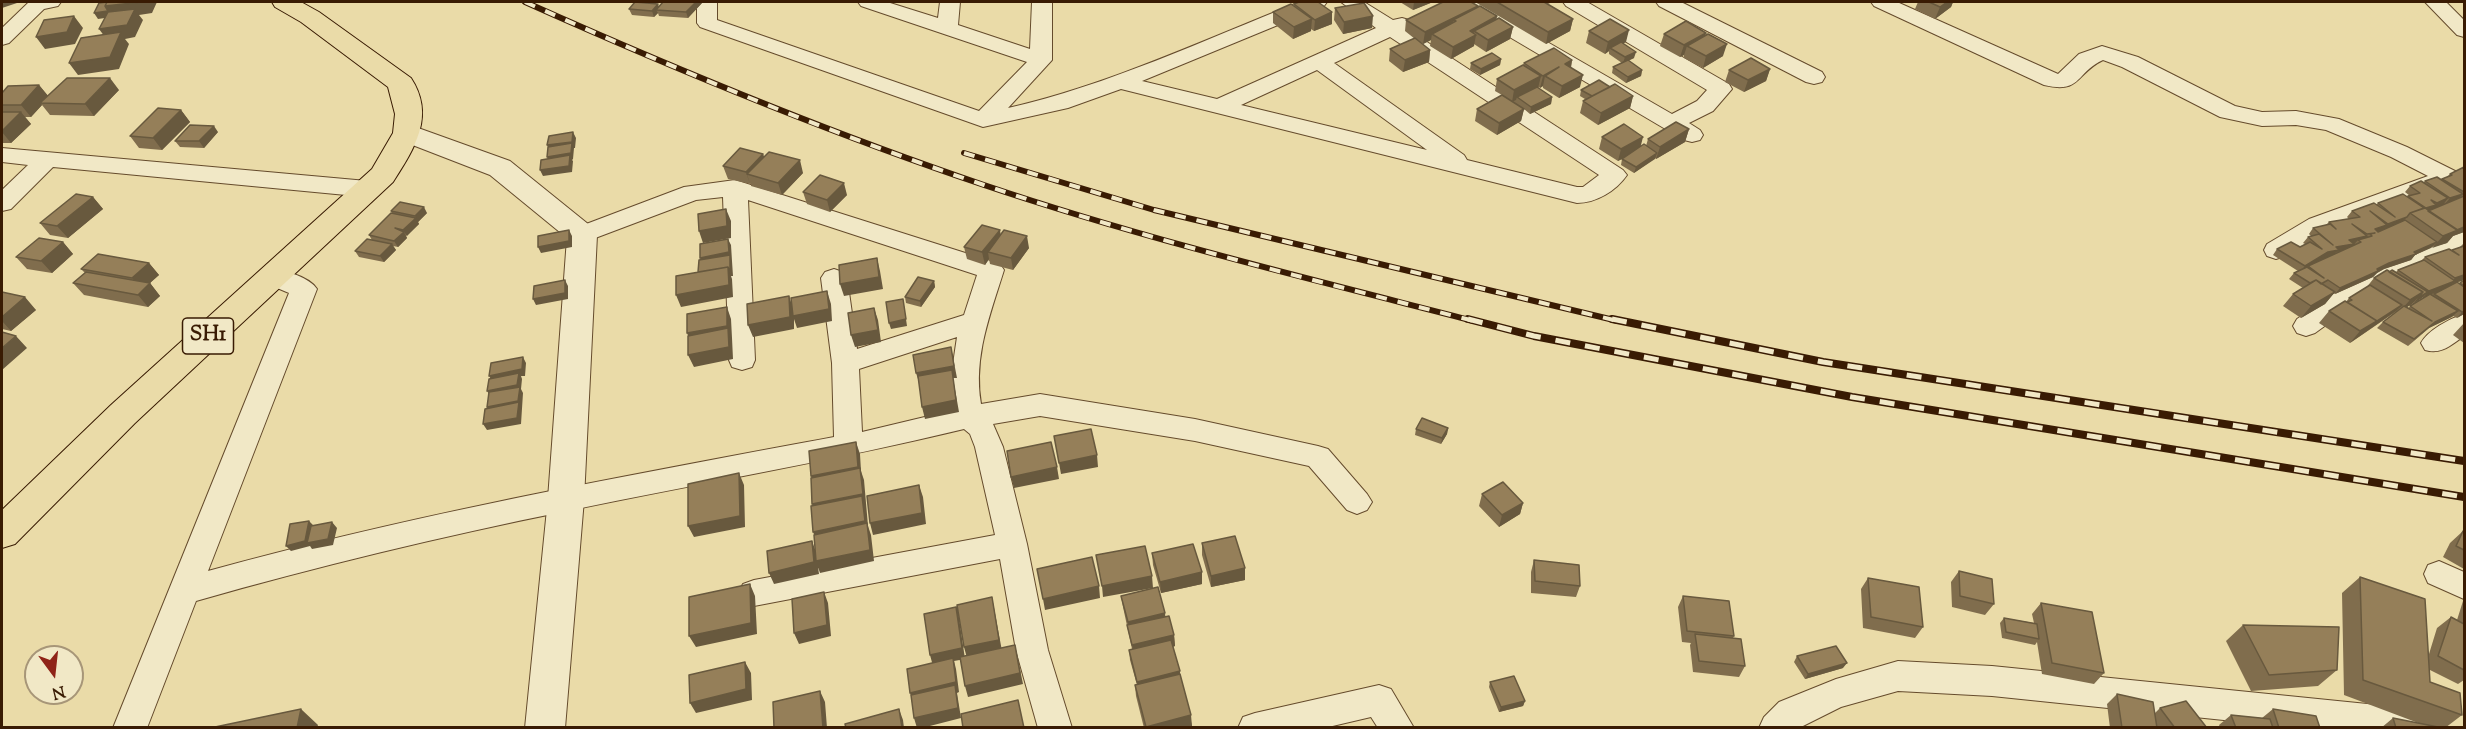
<!DOCTYPE html>
<style>
body{margin:0}
#map{position:relative;width:2466px;height:729px;overflow:hidden;background:#eadba8;font-family:"Sorts Mill Goudy",serif}
canvas{display:block}
.frame{position:absolute;inset:0;border:3px solid #391b03;pointer-events:none}
.north{position:absolute;left:24px;top:645px;width:60px;height:60px;box-sizing:border-box;background:#f1e8c6;border:2px solid #a79678;border-radius:50%;rotate:165deg;font-size:16px;font-weight:700;line-height:24px;text-align:center;color:#391b03}
.north::after{content:'';display:block;margin:auto;width:21px;height:27px;background:#8f2418;clip-path:polygon(50% 0,100% 100%,50% 72%,0 100%)}
</style>
<div id="map">
<canvas width="2466" height="729"></canvas>
<div class="frame"></div>
<div class="north">N</div>
</div>
<script>
const c = document.querySelector('canvas').getContext('2d');
c.lineJoin = 'round';
function trace(path, color, width, dash) { c.strokeStyle = color; c.lineWidth = width; c.lineCap = dash ? 'butt' : 'round'; c.setLineDash(dash || []); c.stroke(path); }
function fillPath(path, color) { c.fillStyle = color; c.fill(path, 'evenodd'); }
function write(font, color, halo, rows, align = 'center') {
  c.font = font + ' "Sorts Mill Goudy",serif'; c.lineWidth = 5; c.setLineDash([]); c.textBaseline = 'middle'; c.strokeStyle = halo; c.fillStyle = color; for (const [text, x, y, turn = 0] of rows) {
    c.save(); c.translate(x, y); c.rotate((+turn || 0) * Math.PI / 180); c.textAlign = isNaN(turn) ? turn : align; if (halo) c.strokeText(text, 0, 0); c.fillText(text, 0, 0); c.restore();
  }
}
const minor = new Path2D(`
 M29,2h32l-3,4 -14,3 -35,34 -7,2v-17z
 M697,2h20v18l262,91 48,-49 -166,-56 -3,-4h29l51,16 2,-16h20l-2,23 72,24 2,-47h20v58l-44,48c101,-23 196,-68 292,-106h27l-3,4 -182,75 75,18 159,-71 -35,-26h23l29,18 9,-2 7,2 3,4 -5,5 216,141 4,5c-11,16 -31,28 -50,28l-456,-114 -53,19 -85,19 -283,-100 -3,-4zM1390,37l209,138 -16,12h-6l-110,-27 -3,-5 -130,-92zM1317,70l110,80 -186,-45z
 M1454,2h24l194,112 25,-13 10,-11 -141,-84 -3,-4h24l142,82 3,5 -19,22 -24,12 11,7 3,5 -3,5 -8,2 -8,-2 -227,-134z
 M1656,2h25l141,70 3,5 -3,5 -8,2 -8,-2 -147,-76z
 M1871,2h26l161,72 21,-20 23,-8 36,11 97,49 27,6 34,-1 43,8 68,28 50,25 4,5 -4,5 -130,49 -42,25 -9,3 -9,-3 -3,-6 3,-6 42,-25 119,-43 -37,-19 -65,-27 -30,-5 -34,1 -42,-9 -98,-50 -19,-7c-28,13 -21,34 -59,25l-170,-79z
 M2425,2h21l18,18v17l-7,-2z
 M2,148l365,33 8,2 4,6 -4,6 -8,2 -314,-30 -42,42 -9,2v-21l26,-25 -26,-3z
 M735,180l265,84 4,6c-14,45 -31,87 -23,134l59,-10 155,25 123,27 10,3 39,45 5,8 -5,8 -10,4 -10,-4 -38,-44 -114,-25 -155,-25 -47,8 10,23 24,97 21,106 24,78h-34l-22,-78 -16,-91 -246,47 -11,-4 -5,-9 5,-9 11,-4 241,-45 -20,-88 -5,-13 -6,-5c-131,32 -264,54 -397,82 -124,25 -249,55 -371,90l-49,127h-34l176,-435 -26,-11 -4,-6 4,-6c14,-4 47,7 54,19l-109,282c206,-57 417,-95 626,-134l-2,-74 -11,-85 4,-6 9,-3 9,3 4,6 10,71 107,-34 13,-40 -229,-75 7,160 -3,7 -10,3 -10,-3 -3,-7 -6,-163 -27,3 -114,43 -9,-2 -3,-6 3,-6 111,-42zM957,337l-7,47 4,26 -92,22 -3,-63z
 M2464,230v18l-66,30 -32,18 -51,37 -9,3 -9,-3 -4,-7 4,-7 51,-35 32,-18z
 M2464,314v22c-13,9 -23,19 -39,14l-4,-7c7,-13 28,-24 43,-29z
 M2439,561l25,11v27l-36,-16 -4,-9 4,-9z
 M1898,661l94,5 395,40 30,11 5,11h-121l-309,-32 -94,-5 -57,16 -42,21h-40l5,-11 15,-15 57,-23z
 M1379,685l12,4 23,39h-36l-7,-11 -47,11h-86l5,-11 12,-4z`);
const tertiary = new Path2D(`
 M407,124l103,37 83,67 4,7 -13,264 -19,229h-40l23,-229 19,-261 -77,-63 -93,-36 -4,-6 4,-6z`);
const primary = new Path2D(`
 M272,2h29l18,10 92,66c25,38 3,71 -18,104l-258,241 -120,121 -13,4v-38l109,-105 261,-236 21,-36 2,-19 -7,-27 -87,-65 -26,-15z`);
const railFar1 = new Path2D(`
 M525,2c150,67 302,130 459,183 160,54 326,94 490,136
 M964,153l190,57 464,111`);
const rail = new Path2D(`
 M1468,319l66,17 318,61 612,100
 M1612,319l211,43 641,99`);
const wall = new Path2D(`
 M1400,2h33l-20,8z
 M1475,2h77l-4,2 25,15 -3,12 -24,13z
 M1918,2h35l-2,5 -16,12 -20,-10z
 M702,3l-14,15 -29,-2 -1,-3 -4,4 -22,-2 -3,-6z
 M1294,4l38,20 -18,7 -3,-2v2l-18,8 -20,-16v-11l21,-6z
 M1478,7l19,9 -1,3 17,8 -3,12 -24,13 -12,-8v2l-23,13 -21,-13 1,-6 -8,4 -7,-5 14,11 -1,12 -26,10 -14,-11 1,-12 25,-10 -10,-8 1,-11z
 M1335,8l37,20 -29,6 -9,-14z
 M1589,31l37,11 -3,1 11,15 -6,3 14,9 -1,6 -15,7 -14,-10 1,-6 9,-4 -13,-9v-3l-4,3 -19,-11z
 M1664,34l41,1 18,21 -20,12 -19,-10v-3l-4,2 -20,-11z
 M1501,59l-1,6 -20,10 -10,-6 1,-6z
 M1572,60l-1,8 9,19 -21,11 -16,-10v-2l-3,2 -1,-1 -1,1 14,9 -1,7 -21,10 -6,-5 -3,12 -24,14 -22,-14 2,-12 25,-14 -7,-4 2,-12 26,-14 1,-2z
 M1770,69l-4,12 -22,11 -19,-10 4,-12z
 M39,85l9,11 71,-6 -25,26 -44,-1 -8,-10 -11,12h-6l6,7 -20,19h-9v-50z
 M1610,87l23,9 -3,12 -32,17 -18,-12 3,-12 2,-2 -5,-3 1,-6z
 M181,110l9,12 -28,28 -23,-2 -9,-12z
 M1689,129l-4,13 -29,17 -1,-1 -21,15 -13,-8 1,-6 -4,2 -19,-12 3,-12 39,9h5l2,-7z
 M218,132l-14,16 -24,-1 -5,-6z
 M763,154l1,3 39,16 -21,22 -31,-9v-2l-23,-5 -5,-13z
 M2464,167v65l-11,4 -6,7 -15,4 -17,8 -4,5 -27,9 -7,4 -4,4 -38,17 -1,-1 -9,11 -24,14 -18,-12 10,-12 10,-6 -14,-9 5,-6 4,-2 -25,-16 4,-6 23,-2 5,-3 -2,-1 5,-6 3,-1 -2,-2 4,-6 13,-3 3,-3 20,-3 -2,-2 5,-6 25,-7 1,-1 30,-6 2,-1 -5,-4 5,-6 13,-3 2,-2 16,-2 6,-2 3,-3z
 M803,192l44,3 -17,17 -23,-8z
 M93,197l10,12 -35,29 -18,-3 -10,-12z
 M391,211l36,2 -9,9 1,2 -13,12 1,2 -9,9 -5,-1 3,4 -12,12 -25,-5 -4,-6 17,-11 -3,-5 23,-22z
 M1001,234l28,14 -16,22 -23,-6 -1,-5 -4,6 -18,-6 -3,-12z
 M63,242l10,12 -21,19 -25,-4 -11,-12z
 M2464,243v35l-2,3 -5,1 2,2 5,-4v34l-7,4 -4,-2 -24,12 -21,18 -31,-18 6,-6 14,-11 -47,32 -31,-20 10,-12 17,-9 3,-4 17,-10 8,-10 15,-6 6,1 3,-3 23,-9 4,-4 26,-6 9,-4zM2423,297h1l-16,11 -1,-1z
 M149,263l10,12 -9,8 10,13 -12,11 -64,-12 -11,-12 12,-10 -4,-4z
 M934,281l1,6 -14,20 -15,-4 -1,-6z
 M2,292l34,18 -25,21 -9,-2z
 M2464,323v20l-11,-8z
 M1448,428l-1,6 -6,10 -26,-9 1,-6z
 M1482,494l41,9 -3,11 -21,13 -20,-21z
 M2463,531l1,1v37l-21,-12 7,-14z
 M1202,543l43,25v12l-34,7 -9,-32z
 M1152,553l50,31 -41,9 -8,-28z
 M1534,560l46,26 -4,11 -45,-4v-21z
 M1959,571l35,33 -9,11 -33,-8 -1,-25z
 M2360,577l69,77 8,-26 14,-11 6,3 6,-19 1,-2v81l-6,4 -28,-14v12l32,33 -17,13h-64l12,-10 28,6 -77,-29 -2,-102z
 M1868,578l55,49 -8,11 -52,-10 -2,-39z
 M1121,596l44,20 9,19 1,11 -2,1 19,79 -7,2h-41l-8,-32 -1,-11h2l-7,-25 -1,-10 3,-1 -9,-42z
 M1683,596l51,40 -1,2 12,28 -6,11 -46,-5 -3,-27 1,-2 -9,-1 -4,-35z
 M2041,603l63,70 -10,11 -52,-10 -5,-32 -2,3 -33,-7 -2,-15 4,-5 30,5 -2,-9z
 M2243,625l94,45 -19,16 -67,5 -25,-50z
 M1797,656l46,12 -38,11 -11,-17z
 M1490,682l35,19 -2,5 -24,6 -10,-25z
 M2117,694l38,19 5,-5 47,20h-97l-3,-24z
 M2273,709l47,19h-100l-1,-3 12,-10 31,3z`);
const shadedWall = new Path2D(`
 M2,2h18l-18,6z
 M141,2h16l-5,11 -13,2 4,5 -8,17 -10,2 4,5 -10,25 -41,6 -9,-12 39,-22 -9,-12 13,-12 -14,2 -4,-6 11,-7z
 M696,2h6v1l-14,15 -2,-6z
 M1414,2h19l-20,8z
 M1947,2h6l-2,5 -16,12 5,-12z
 M658,4l2,6h-4l2,3 -4,4 -2,-6z
 M1478,6l-2,12 -20,3 -3,-1 -1,10 -20,4 -1,6 -8,4 2,-12z
 M1332,12v12l-18,7 1,-11z
 M74,16l9,12 -8,16 -30,5 -9,-12z
 M1373,16l-1,12 -29,6 1,-12z
 M1497,16l-2,12 -21,3 -1,5 3,-1 -2,11 -23,13 2,-12 17,-16z
 M1312,19l-1,12 -18,8 1,-12z
 M1573,19l-3,12 -24,13 2,-12z
 M1513,27l-3,12 -24,13 2,-12z
 M1629,30l-3,12 -13,7 -3,-1 -1,3 -4,3 3,-12z
 M1706,33l-4,12 -15,1 -3,9 -4,2 4,-12z
 M1727,44l-4,12 -20,12 3,-12z
 M1430,50l-1,12 -26,10 2,-12z
 M1636,52l-2,6 -11,5 2,-6z
 M1501,59l-1,6 -20,10 1,-6z
 M1572,60l-2,12 -5,-8z
 M1559,67l-14,9 -2,10 -3,2 3,-12z
 M1770,69l-4,12 -22,11 4,-12z
 M1642,70l-1,6 -15,7 2,-6z
 M1583,75l-3,12 -21,11 3,-12z
 M1541,76l-3,12 -21,9 -1,3 -4,2 2,-12z
 M110,78l9,12 -25,26 -9,-12z
 M39,85l10,12 -9,6 2,2 -11,12 -10,-12z
 M1633,96l-3,12 -32,17 3,-12z
 M1552,97l-1,7 -21,10 1,-7z
 M1524,109l-3,12 -24,14 2,-12z
 M181,110l9,12 -28,28 -9,-12z
 M21,112l10,12 -20,19 -9,-11v-1z
 M214,126l4,6 -14,16 -5,-7z
 M1689,129l-4,13 -29,17 4,-12z
 M573,132l3,6 -1,10h-1l-1,11 -1,1 1,1 -1,11 -29,4 -3,-6 10,-7 -3,-6 3,-5 -3,-7z
 M1643,137l-3,12 -22,12 3,-12z
 M1657,153l-2,6 -21,14 2,-6z
 M763,154l4,12 -20,8 3,10 -4,-12z
 M800,160l3,13 -21,22 -4,-12z
 M844,183l3,12 -17,17 -3,-12z
 M2463,194l-6,6 -12,4 5,-6z
 M93,197l10,12 -35,29 -11,-12z
 M2448,198l-5,7 -23,9 6,-6z
 M424,207l3,6 -9,9 -3,-6z
 M726,209l5,12v17l-28,5 -4,-12z
 M2407,217l-6,6 -18,7 5,-6z
 M416,218l3,6 -12,12 -4,-6z
 M2387,225l-5,6 -8,3 1,-5z
 M2464,227v5l-11,4 -6,7 -15,5 11,-12z
 M569,230l3,6v11l-31,6 -3,-6z
 M1000,230l2,12 -14,10 1,7 -4,6 -3,-13z
 M404,232l3,6 -9,9 -4,-6z
 M1027,236l2,12 -16,22 -2,-12z
 M2367,236l-5,7 -4,-3 -9,10 -13,2 -2,4 -11,3 -14,8 -1,-1 -2,3 -6,3 5,-6 44,-26z
 M728,239l3,6 1,16 1,15h-2l1,3 1,18 -52,10 -5,-12 25,-14 2,-17 -3,-6z
 M63,242l10,12 -21,19 -11,-12z
 M2437,242l-6,6 -16,7 -4,5 -27,9 -7,4 -4,4 -38,17 5,-6 49,-25z
 M392,244l4,6 -12,12 -4,-6z
 M877,258l3,13 3,18 -39,7 -4,-12z
 M149,263l10,12 -17,15 -10,-12z
 M2464,272v6l-2,3 -9,2 -3,4 -26,10 5,-6 22,-8 4,-5z
 M565,280l3,6v13l-32,6 -3,-6z
 M934,281l1,6 -14,20 -1,-6z
 M150,283l10,13 -12,11 -10,-12z
 M827,291l4,13 1,17 -35,7 -3,-9v10l-41,8 -5,-12 41,-29 4,12z
 M2335,292l-10,12 -24,14 10,-12z
 M2423,292l-11,12 -13,8 11,-12z
 M2428,292l-6,6 -9,6 5,-6z
 M25,297l11,13 -25,21 -9,-10v-4z
 M903,299l4,27 -16,3 -2,-6z
 M2402,305l-6,6 -46,32 10,-12z
 M727,307l4,12 1,19 1,21 -39,8 -6,-12 4,-10 -5,-12z
 M874,308l4,12 3,22 -26,5 -4,-12z
 M2458,311l-6,6 -23,11 -21,18 27,-24z
 M2464,311v3l-7,4 5,-6z
 M16,336l11,12 -25,22v-22z
 M951,347l6,31h-4l6,34 -34,7 -3,-12 -2,-22 -4,-12z
 M523,357l3,6 -1,13h-4l1,3 -1,10 2,4 -2,31 -34,6 -4,-6 8,-11 -4,-6 4,-10 -4,-6 6,-9 -4,-6z
 M1448,428l-1,6 -6,10 1,-6z
 M856,442l4,12 1,17 3,9 4,46 3,9 3,26 -54,12 -2,-6 1,7 -45,10 -5,-11 43,-32 4,11 2,-9 -5,-11 4,-17 -5,-11 3,-17 -4,-11z
 M1097,455l1,12 -37,7 -2,-11z
 M1057,467l2,12 -45,9 -3,-11z
 M739,473l5,12 1,42 -51,10 -6,-11z
 M919,485l4,12 3,27 -53,11 -3,-12z
 M1523,503l-3,11 -21,13 3,-12z
 M309,521l5,5 18,-4 5,6 -4,17 -21,4 -2,-3 -19,5 -5,-5z
 M1245,568v12l-34,7v-11z
 M1202,572v12l-41,9 -1,-11z
 M1152,576l1,12 -50,9 -1,-11z
 M750,584l5,12 2,38 -61,13 -7,-11z
 M1099,586l1,12 -55,12 -2,-11z
 M824,592l4,11 3,33 -32,8 -5,-11z
 M992,597l10,54 -35,7 -3,-11z
 M956,607l3,11 6,41 -11,2 2,8 3,23 -2,1 4,25 -39,10h-5l-3,-10v-14l-4,-11 23,-27 -3,-11z
 M1165,613l1,11 -37,9 -1,-11z
 M1174,635l1,11 -41,10 -2,-11z
 M1015,645l8,39 -55,13 -3,-11z
 M745,662l6,11 1,27 -56,13 -6,-10z
 M1847,663l-4,5 -38,11 3,-5z
 M1180,671v11l-42,11 -1,-11z
 M820,691l5,11 2,26h-4z
 M1525,701l-2,5 -24,6 2,-5z
 M301,709l17,16 -1,3h-20z
 M899,709l4,11 1,8h-2z
 M1191,715l1,11 -7,2h-39v-1z`);
const building = new Path2D(`
 M107,2h34l-36,4z
 M107,2l-2,4 3,5 -14,2 5,-10z
 M635,2l23,2 -6,7 -23,-2z
 M663,2h33l-10,10 -30,-2z
 M1299,2h19l14,10 -17,8 -21,-16z
 M1443,2h28l7,4 -53,26 -19,-12z
 M1497,2h47l29,17 -25,13z
 M1929,2h18l-7,5z
 M1364,3l9,13 -29,6 -9,-14z
 M1291,4l21,15 -18,8 -21,-15z
 M1480,6l17,10 -27,15 6,4 -23,12 -21,-13 24,-13 -3,-1z
 M135,9l-8,16 -28,4 9,-17z
 M74,16l-7,16 -31,5 8,-17z
 M1499,18l14,9 -25,13 -14,-9z
 M1610,19l19,11 -21,12 -19,-11z
 M1686,21l20,12 -22,12 -20,-11z
 M121,32l-11,25 -41,6 12,-25z
 M1708,34l19,10 -21,12 -19,-10z
 M1415,38l15,12 -25,10 -15,-11z
 M1621,42l15,10 -11,5 -15,-9z
 M1554,48l18,12 -7,4 18,11 -21,11 -17,-10 14,-9 -16,9 -19,-13z
 M1492,53l9,6 -20,10 -10,-6z
 M1751,58l19,11 -22,11 -19,-10z
 M1628,60l14,10 -14,7 -15,-10z
 M1523,65l18,11 -27,14 -17,-11z
 M67,78h43l-25,26 -45,-1z
 M1599,80l11,7 -18,9 -11,-6z
 M1615,84l18,12 -32,17 -18,-12z
 M39,85l-18,20h-19v-12l6,-7z
 M1537,87l15,10 -21,10 -14,-10z
 M1502,95l22,14 -25,14 -22,-14z
 M158,108l23,2 -28,28 -23,-2z
 M2,112h19l-19,19z
 M1676,122l13,7 -29,18 -12,-8z
 M1624,124l19,13 -22,12 -19,-12z
 M190,125l24,1 -15,15h-24z
 M573,132l-1,10 -25,3 2,-9z
 M572,143l-1,10 -24,4 1,-10z
 M1644,144l13,9 -21,14 -14,-8z
 M740,148l23,6 -17,18 -23,-6z
 M769,152l31,8 -22,23 -31,-9z
 M570,155l-1,11 -29,4 1,-10z
 M2464,167v25l-22,-13 10,-4 -2,-1z
 M820,175l24,8 -17,17 -24,-8z
 M2437,177l26,17 -13,4 -25,-17z
 M2421,181l27,17 -11,5 -6,-3 5,5 -10,3 -18,-12 12,-3 -10,-7z
 M76,194l17,3 -36,29 -17,-3z
 M2403,194l21,14 -14,5 -3,4 -19,7 -18,-13 17,14 -12,4 3,3 27,-12 32,22 -23,10 2,2 -27,9 -12,6 1,2 -38,17 -12,-8 -7,4 -5,-4 -6,3 -16,-10 13,-6 17,11 -16,-12 53,-24 -3,-2 14,-4 -2,-2 5,-1 -8,1 -15,-10 15,12 -18,4 5,4 -18,3 3,3 -11,2 -23,14 -28,-17 14,-7 9,5 10,-5 12,7 -14,-12 11,-3 14,11 -20,-17 17,-4 6,5 -7,-7 31,-5 -8,-6 22,-8 21,14 -17,-14z
 M2464,196v31l-7,3 -29,-19z
 M400,202l24,5 -9,9 -24,-5z
 M2425,208l33,22 -15,6 -33,-23z
 M726,209l1,17 -28,5 -1,-17z
 M391,213l25,5 -13,12 -8,-2 9,4 -10,9 -25,-6z
 M982,225l18,5 -18,22 -18,-5z
 M569,230v11l-31,6v-11z
 M1004,230l23,6 -16,22 -23,-6z
 M39,238l24,4 -22,19 -25,-4z
 M367,239l25,5 -12,12 -25,-5z
 M728,239l1,13 -29,6v-14z
 M2464,246v29l-9,3 -30,-21 24,-8 10,6 -7,-5z
 M98,254l51,9 -17,15 -51,-9z
 M730,255v15h-1l-1,-3 -30,5 1,-12z
 M877,258l2,19 -39,7 -1,-19z
 M2424,260l31,21 -26,10 -31,-21z
 M728,267l1,18 -53,10v-19z
 M2387,270l36,22 -13,8 -36,-22z
 M2392,270l36,22 -10,6 5,-6 -34,-20z
 M86,272l64,11 -12,12 -65,-12z
 M918,277l16,4 -14,20 -15,-4z
 M565,280v13l-32,6 1,-13z
 M2316,280l19,12 -24,14 -18,-12z
 M2464,280v6l-4,-3z
 M2457,282l7,5v24l-2,1 -28,-18z
 M2370,285l32,20 -28,18 3,-2 -30,-19 5,-2 -3,-2z
 M827,291l2,18 -36,7 -2,-18z
 M2,292l23,5 -23,20z
 M2430,294l28,17 -23,11 -21,17 -31,-17 21,-16 28,15 -22,-15z
 M789,296l1,21 -42,8 -1,-21z
 M903,299l3,20 -17,4 -3,-21z
 M2345,301l32,20 -17,10 -31,-20z
 M727,307v19l-40,7v-19z
 M874,308l4,22 -27,5 -3,-22z
 M728,328l1,19 -41,8v-19z
 M2,332l14,4 -14,12z
 M951,347l3,19 -38,7 -3,-18z
 M523,357l-1,12 -33,7 2,-13z
 M952,370l4,30 -34,7 -4,-31z
 M519,373l-2,12 -30,6 2,-12z
 M520,387l-2,14 -31,6 2,-15z
 M519,402l-2,16 -34,6 2,-15z
 M1422,418l26,10 -6,10 -26,-9z
 M1091,429l6,26 -38,8 -5,-27z
 M856,442l2,25 -47,9 -2,-25z
 M1051,442l6,25 -46,10 -4,-26z
 M860,468l3,26 -51,10 -1,-26z
 M739,473l1,43 -52,10v-42z
 M1503,482l20,21 -21,12 -20,-21z
 M919,485l3,28 -52,10 -3,-27z
 M862,496l3,25 -52,11 -2,-26z
 M309,521l-4,20 -19,5 4,-22z
 M332,522l-4,17 -21,4 4,-17z
 M867,523l3,27 -54,11 -2,-26z
 M2463,531l1,1v18l-8,-4z
 M1235,536l10,32 -34,8 -9,-33z
 M812,541l2,21 -45,11 -2,-22z
 M1193,544l9,28 -42,10 -8,-29z
 M1145,546l7,30 -50,10 -6,-31z
 M1092,557l7,29 -56,13 -6,-30z
 M1534,560l45,5 1,21 -45,-5z
 M1959,571l33,8 2,25 -34,-8z
 M2360,577l65,22 5,83 30,11 2,22 -99,-35z
 M1868,578l51,9 4,40 -52,-10z
 M750,584l1,39 -62,13v-39z
 M1158,587l7,26 -37,9 -7,-26z
 M824,592l3,33 -33,8 -2,-34z
 M1683,596l46,5 5,35 -47,-5z
 M992,597l7,43 -35,7 -7,-42z
 M2041,603l51,9 12,61 -52,-10z
 M956,607l6,41 -32,7 -6,-41z
 M1169,616l5,19 -42,10 -5,-20z
 M2451,617l13,7v46l-26,-14z
 M2004,618l33,6 2,15 -33,-7z
 M2243,625l96,2 -2,43 -68,5z
 M1695,634l46,5 4,27 -46,-5z
 M1171,640l9,31 -43,11 -8,-32z
 M1015,645l5,28 -55,13 -5,-29z
 M1836,646l11,17 -39,11 -11,-18z
 M953,658l3,24 -46,11 -3,-24z
 M745,662l1,27 -56,14 -1,-28z
 M1180,674l11,41 -45,12 -11,-42z
 M1514,676l11,25 -24,6 -11,-25z
 M955,685l3,23 -44,10 -3,-23z
 M820,691l3,37h-49l-1,-26z
 M2117,694l36,8 4,26h-35z
 M1018,700l6,28h-61l-2,-14z
 M2186,701l21,27h-32l-15,-20z
 M301,709l-4,19h-82v-1z
 M899,709l3,19h-56l-1,-4z
 M2273,709l43,7 4,12h-41z
 M2231,715l39,4 3,9h-37z
 M2393,718l50,10h-47z`);
const shields = [
 [208,336,51]
];
const shieldNames = [
 ["SH1",208,336]
];
trace(minor, '#654b2c', 2);
trace(tertiary, '#654b2c', 2);
trace(primary, '#391b03', 2);
fillPath(minor, '#f1e8c6');
fillPath(tertiary, '#f1e8c6');
fillPath(primary, '#eadba8');
trace(railFar1, '#391b03', 6);
trace(rail, '#391b03', 8);
trace(railFar1, '#f1e8c6', 4, [11]);
trace(rail, '#f1e8c6', 5, [15]);
fillPath(wall, '#806d4d');
fillPath(shadedWall, '#68593e');
fillPath(building, '#957f59');
trace(building, '#68593e', 1.5);
for (const [x, y, w] of shields) { const box = new Path2D(); box.roundRect(x - w / 2, y - 18, w, 36, 4.5); c.fillStyle = '#f1e8c6'; c.fill(box); trace(box, '#391b03', 1.5); }
write('bold 21px', '#391b03', null, shieldNames);
</script>
